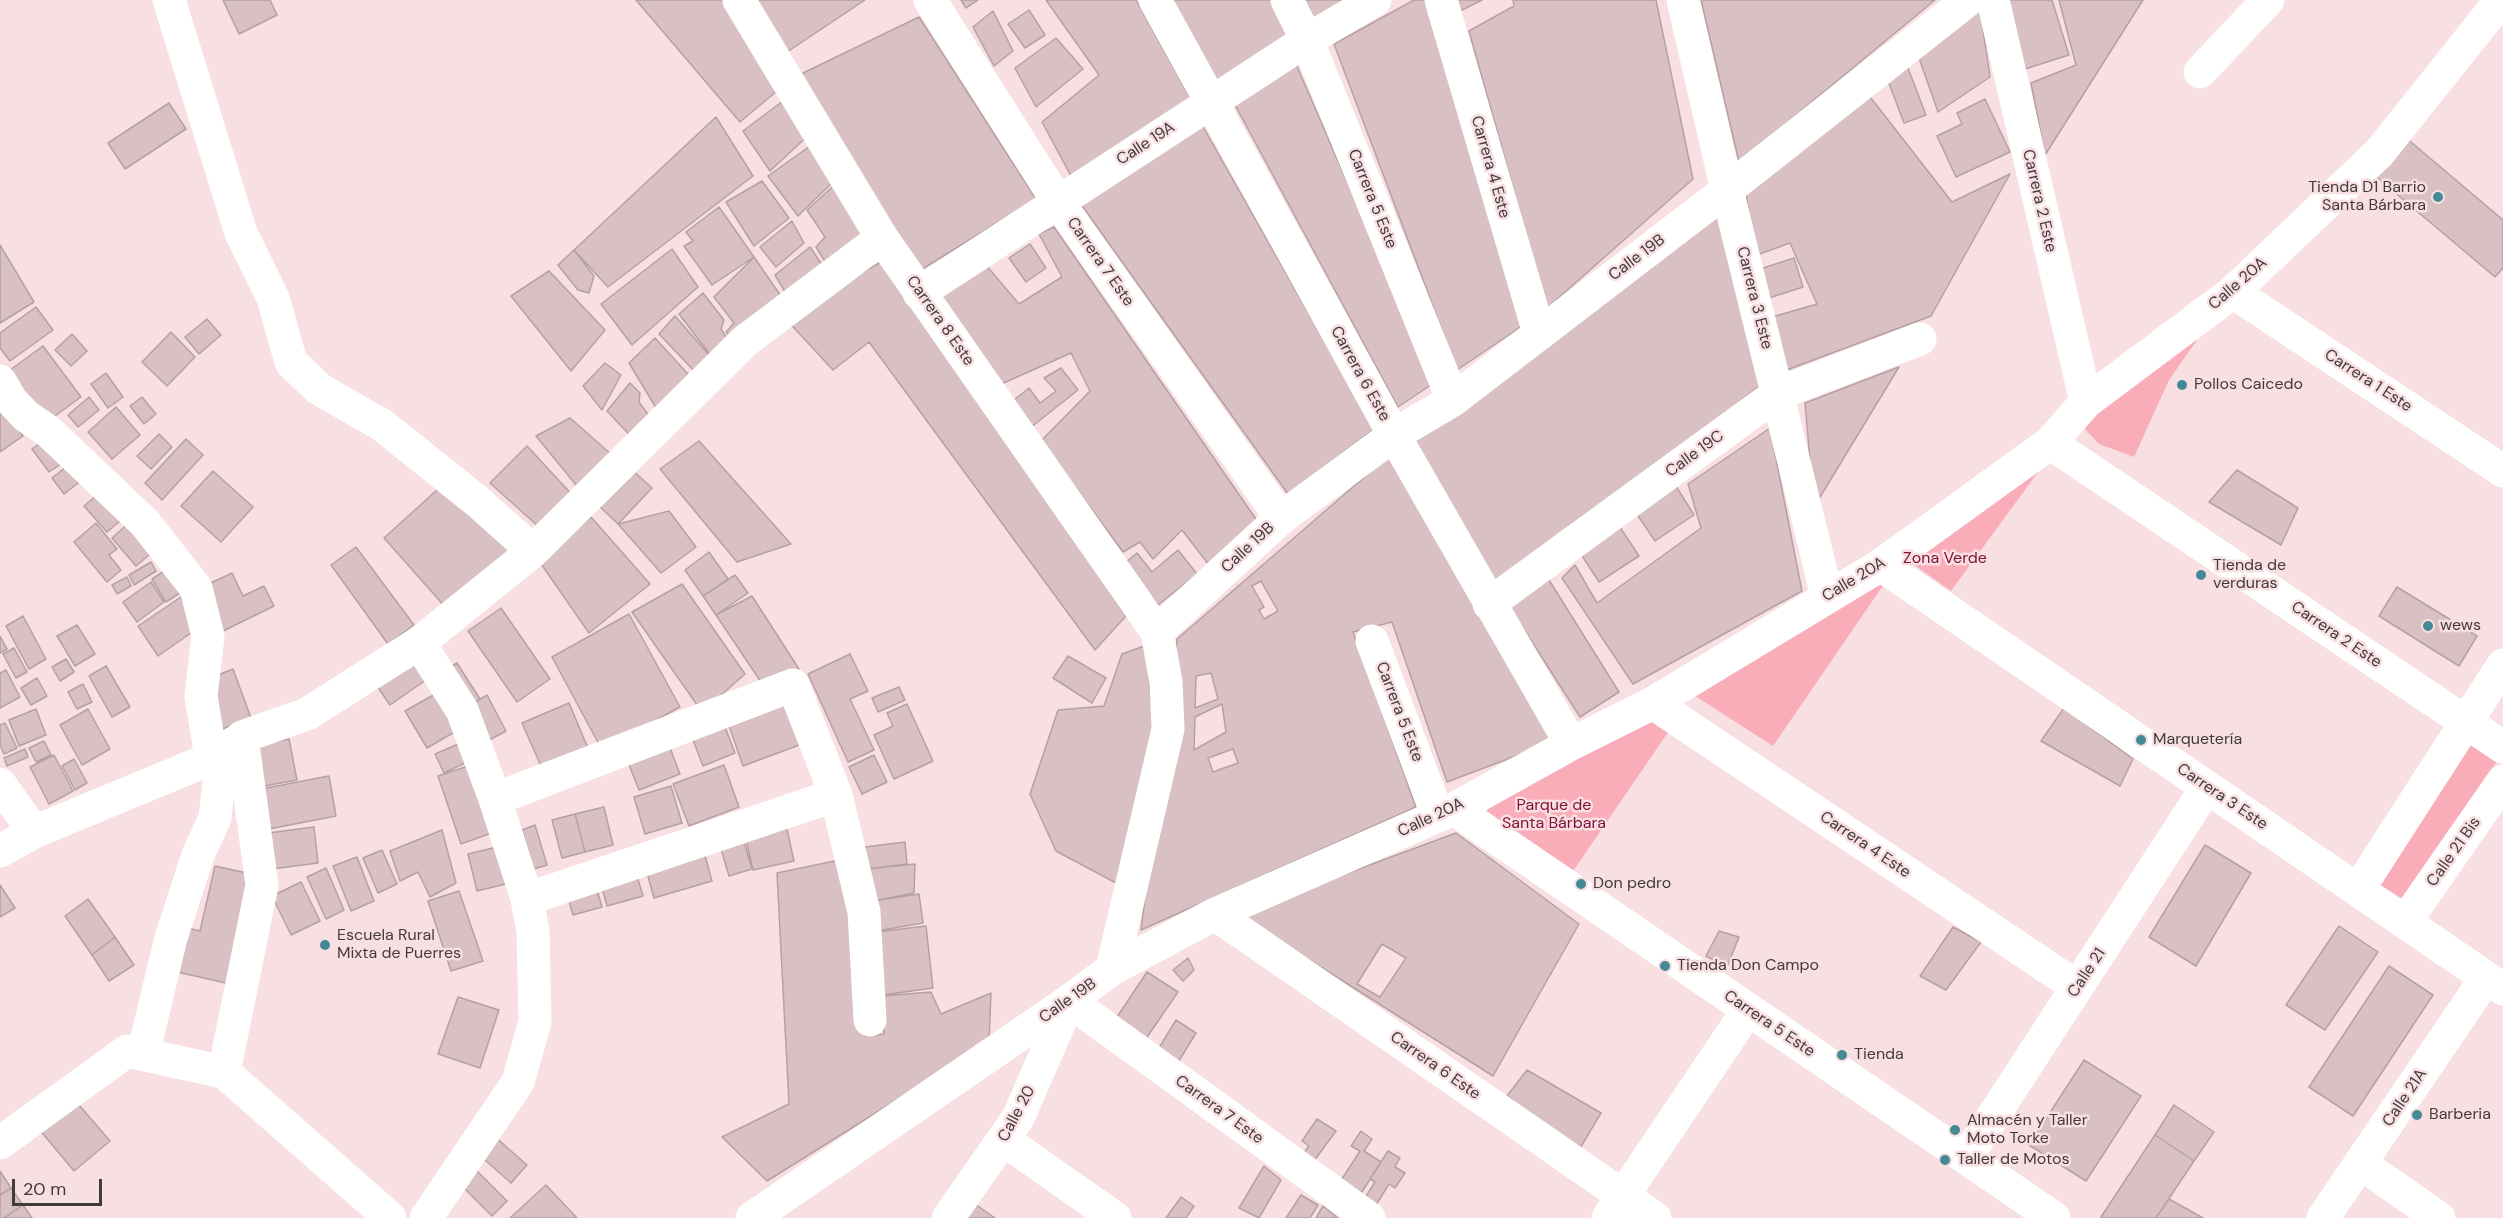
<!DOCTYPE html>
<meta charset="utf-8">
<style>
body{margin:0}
#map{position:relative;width:2503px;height:1218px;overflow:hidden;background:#f7dfe2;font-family:"DM Sans",sans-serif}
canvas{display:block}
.scale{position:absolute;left:12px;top:1179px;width:90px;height:27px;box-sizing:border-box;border:3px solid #433a3b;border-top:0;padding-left:8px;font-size:18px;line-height:21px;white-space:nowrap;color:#433a3b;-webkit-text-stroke:4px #f7dfe2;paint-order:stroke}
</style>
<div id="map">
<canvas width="2503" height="1218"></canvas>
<div class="scale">20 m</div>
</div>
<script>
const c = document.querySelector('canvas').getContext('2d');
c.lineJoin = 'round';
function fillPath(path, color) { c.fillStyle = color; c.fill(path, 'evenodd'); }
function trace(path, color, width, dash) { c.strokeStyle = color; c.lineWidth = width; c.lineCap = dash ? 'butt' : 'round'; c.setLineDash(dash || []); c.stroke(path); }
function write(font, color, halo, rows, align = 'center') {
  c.font = font + ' "DM Sans",sans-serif'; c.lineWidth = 5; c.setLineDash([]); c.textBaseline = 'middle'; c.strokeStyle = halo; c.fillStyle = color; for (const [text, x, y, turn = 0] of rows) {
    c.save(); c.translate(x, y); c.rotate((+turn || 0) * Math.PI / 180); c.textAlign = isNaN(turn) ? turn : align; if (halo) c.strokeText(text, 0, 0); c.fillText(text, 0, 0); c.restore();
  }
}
const green = new Path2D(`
 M2209,323l-40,57 -35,77 -35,-13 -19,-20z
 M2049,457l-98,134 -45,-32z
 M1873,582l11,2 -111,162 -81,-52z
 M1650,712l23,13 -106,155 -83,-55 6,-29z
 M2469,731l33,23 -99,145 -32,-20z`);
const building = new Path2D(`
 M223,0h47l7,15 -38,19z
 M636,0h87l55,90 -38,32z
 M756,0h109l-78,52z
 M961,0h17l-12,8z
 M1046,0h90l54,98 -119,78 -29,-54 57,-47z
 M1164,0h113l18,36 -82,54z
 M1298,0h54l-42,26z
 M1414,0h13l95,326 -65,44 -123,-326z
 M1454,0h28l-22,11z
 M1513,0h143l37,179 -146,129 -78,-277 45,-25z
 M1701,0h234l-196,162z
 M2004,0h48l17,55 -44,14z
 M2059,0h84l-98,155 -14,-72 45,-18z
 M1980,9l10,68 -52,35 -19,-54z
 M1029,10l16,25 -20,13 -17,-24z
 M993,11l20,40 -19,15 -21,-39z
 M919,17l117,182 -117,72 -118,-197z
 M1056,38l27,31 -47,38 -21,-39z
 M1906,63l20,52 -22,8 -17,-45z
 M1296,64l138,319 -36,24 -163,-302z
 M1867,93l85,109 58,-28 -79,142 -147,55 -12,-54 45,-13 -27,-61 -36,13 -8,-63z
 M791,95l22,36 -43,40 -27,-40z
 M1985,99l25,53 -54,25 -19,-41 25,-12 -5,-11z
 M169,103l17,26 -61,40 -17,-26z
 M716,117l37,59 -145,111 -34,-37z
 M1202,125l172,304 -86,65 -208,-291z
 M2405,137l98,83v48l-8,9 -121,-102z
 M817,141l22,35 -41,40 -30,-40z
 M841,179l33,57 -43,35 -15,-24 9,-10 -18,-27z
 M762,181l27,37 -35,28 -28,-44z
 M719,207l35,50 -42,28 -28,-39 9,-5 -7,-9z
 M1723,212l36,174 -264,210 -79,-155z
 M792,221l12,22 -28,24 -16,-20z
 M1054,227l204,295 -49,43 -27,-35 -29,29 -13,-17 -17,10 -82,-111 49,-50 -19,-38 -72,32 -60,-85 41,-42 39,46 43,-27 -23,-43z
 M1030,244l16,24 -20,14 -17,-24z
 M0,245l34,57 -34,21z
 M810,247l17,25 -37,28 -15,-25z
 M672,249l26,38 -66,58 -31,-41z
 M574,250l20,26 -5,17 -11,-3 -20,-25z
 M754,257l33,48 -50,40 -11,-13 8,-9 -20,-26z
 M1794,258l9,29 -34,11 -9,-29z
 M883,261l243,355 -31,34 -226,-308 -36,28 -50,-54z
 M549,271l56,59 -34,41 -60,-75z
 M703,293l21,27 -3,9 12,19 -15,17 -39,-51z
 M36,307l17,23 -43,31 -10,-13v-15z
 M675,316l42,48 -17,13 -41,-43z
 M207,319l14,16 -22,19 -14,-17z
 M171,332l24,25 -28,29 -25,-24z
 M72,334l15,17 -16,15 -16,-16z
 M655,338l43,47 -40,26 -29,-48z
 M43,346l38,51 -37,27 -38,-51z
 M605,363l16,12 -19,35 -19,-24z
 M1899,367l-85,140 -9,-104z
 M1061,368l17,22 -48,38 -16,-28 15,-12 11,15 16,-12 -12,-13z
 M106,373l17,24 -15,11 -17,-24z
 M630,383l10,10 -1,9 16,22 -16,21 -32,-34z
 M89,397l10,13 -21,17 -10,-12z
 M142,397l14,17 -12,10 -14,-18z
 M1,404l22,32 -23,16v-47z
 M116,407l24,28 -28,24 -24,-27z
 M570,418l42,37 -31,36 -45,-55z
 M1770,428l32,163 -169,93 -71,-106 13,-13 22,38 104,-75 -13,-44z
 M159,434l13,13 -21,22 -14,-13z
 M50,436l17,24 -18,12 -17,-23z
 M186,439l17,16 -41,45 -17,-17z
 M699,441l92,103 -54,18 -77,-93z
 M527,446l49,53 -37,28 -49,-44z
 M1390,455l165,286 -108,41 -55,-160 -39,10 63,175 -275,123 36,-291z
 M70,464l12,16 -18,14 -12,-16z
 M629,467l23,21 -34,36 -23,-22z
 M2237,470l61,38 -17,37 -72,-43z
 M213,471l40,36 -32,35 -40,-36z
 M448,480l64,71 -65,58 -63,-71z
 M1674,483l20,32 -39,26 -21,-31z
 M103,490l23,26 -19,16 -23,-26z
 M669,511l27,36 -35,26 -43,-49z
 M591,517l59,67 -61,49 -50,-72z
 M130,522l25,28 -19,16 -24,-28z
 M96,523l21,26 -8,6 12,15 -14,12 -33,-40z
 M1618,524l21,32 -40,26 -20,-31z
 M356,547l58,78 -26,19 -57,-79z
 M1178,550l19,24 -39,31 -33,-42 12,-10 15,19z
 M709,552l19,27 -25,17 -18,-26z
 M151,562l5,9 -22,14 -5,-10z
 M166,570l14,23 -14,9 -14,-23z
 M232,573l11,23 21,-10 10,20 -55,27 -21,-44z
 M735,575l13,18 -32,22 -13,-19z
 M127,577l4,9 -14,8 -5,-9z
 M1549,580l70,112 -39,25 -71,-111z
 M1261,581l17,30 -14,8 -5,-9 5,-3 -12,-21z
 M151,582l13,20 -27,20 -14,-20z
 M682,584l63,90 -43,38 -70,-100z
 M2397,587l80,49 -18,30 -80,-50z
 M752,596l47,73 -36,16 -47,-70z
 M181,597l20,29 -43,30 -20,-30z
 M501,608l49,71 -33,23 -49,-71z
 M629,614l51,93 -78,43 -50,-93z
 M23,616l23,43 -17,10 -23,-43z
 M77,625l18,29 -20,12 -18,-30z
 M0,636l7,13 -7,4z
 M1147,645l6,80 -37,158 -60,-32 -26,-57 28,-84 46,-4 18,-52z
 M14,648l13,24 -11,6 -13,-24z
 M850,654l18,37 -18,8 24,51 -26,12 -40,-88z
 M1068,656l38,22 -14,25 -39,-25z
 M66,659l8,13 -14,9 -8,-14z
 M416,659l13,19 -39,27 -13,-19z
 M457,663l23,36 -16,10 -23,-36z
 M106,666l24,41 -18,10 -23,-41z
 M233,669l18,49 -29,11 -19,-48z
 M6,670l14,27 -20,11v-35z
 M1211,673l7,26 -23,9 1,-32z
 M37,678l10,18 -16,9 -10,-17z
 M83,684l9,18 -15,7 -9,-17z
 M899,687l6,13 -27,12 -6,-14z
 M437,693l21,37 -31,18 -22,-37z
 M487,695l19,36 -22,12 -20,-34z
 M787,702l15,42 -59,22 -15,-43z
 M569,703l21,50 -46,20 -22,-50z
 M907,704l26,57 -39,18 -20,-44 19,-9 -6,-13z
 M1222,704l4,28 -32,18 1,-33z
 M2064,708l69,51 -13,27 -79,-45z
 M36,709l10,26 -27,11 -10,-26z
 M88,709l22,40 -28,16 -22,-40z
 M722,719l13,34 -32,13 -13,-34z
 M5,723l12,25 -13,6 -4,-9v-20z
 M289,739l8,41 -38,7 -7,-41z
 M667,740l13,34 -41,16 -13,-33z
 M44,741l7,14 -15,7 -7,-14z
 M463,742l8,18 -27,13 -9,-19z
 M25,749l3,8 -21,9 -3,-8z
 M1233,749l5,14 -25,9 -5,-14z
 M54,755l19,36 -24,13 -19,-37z
 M874,755l13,27 -25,12 -13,-27z
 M74,759l13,24 -12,7 -13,-24z
 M474,764l23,67 -36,13 -23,-68z
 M724,765l15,42 -50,19 -16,-42z
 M329,776l7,40 -72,14 -8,-40z
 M671,786l11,37 -37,11 -11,-37z
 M604,807l9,38 -28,7 -10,-38z
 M575,814l10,38 -23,6 -10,-38z
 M785,820l9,41 -41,9 -9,-40z
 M535,825l12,40 -13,4 -12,-39z
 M314,827l4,36 -46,6 -4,-36z
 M442,830l14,53 -26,14 -12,-25 -18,9 -10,-30z
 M741,831l11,38 -23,7 -11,-37z
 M1456,833l123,91 -86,152 -256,-162z
 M905,842l2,22 -40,5 -2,-22z
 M702,845l10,36 -58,17 -10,-36z
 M2205,845l46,28 -55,93 -47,-29z
 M501,846l9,37 -33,8 -9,-37z
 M382,850l15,34 -19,9 -15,-35z
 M357,857l17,44 -23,10 -18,-45z
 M844,859l21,177 19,-2 -3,-38 50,-4 10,22 50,-21 -2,49 -222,139 -45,-44 67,-33 -12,-231z
 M915,864l-1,29 -41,8 -6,-32z
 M215,866l41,9 -26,109 -57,-13 10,-44 17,4z
 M634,866l9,30 -36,10 -8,-30z
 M326,868l18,42 -18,9 -19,-42z
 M594,879l8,28 -29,8 -8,-28z
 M301,882l19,39 -29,14 -19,-39z
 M0,885l15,23 -15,9z
 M459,891l24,70 -32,10 -23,-70z
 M919,894l4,29 -46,8 -4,-30z
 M88,899l27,38 -23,18 -27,-39z
 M926,926l7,62 -50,7 -7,-63z
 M2339,926l39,26 -53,78 -39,-25z
 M1953,927l28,15 -35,48 -26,-14z
 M1719,931l20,6 -12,30 -21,-11z
 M115,937l19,28 -25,16 -17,-26z
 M1382,944l24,14 -26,39 -23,-13z
 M1188,958l6,12 -11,11 -10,-11z
 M2389,966l44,29 -80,121 -44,-29z
 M1147,972l31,20 -35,51 -30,-20z
 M458,997l41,13 -19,58 -42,-14z
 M1176,1020l20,13 -22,36 -20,-13z
 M2084,1060l57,36 -55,85 -57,-36z
 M1527,1070l74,43 -22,37 -72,-54z
 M73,1098l37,43 -36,30 -36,-43z
 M2174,1105l40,27 -20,29 -39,-26z
 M1317,1119l19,12 -22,30 -11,-7 6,-8 -7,-5z
 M1361,1131l11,8 -8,12 17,11 -21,33 -20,-13 20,-31 -9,-5z
 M493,1135l34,30 -16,18 -34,-30z
 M2155,1135l39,26 -38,57h-53l-2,-1z
 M1388,1151l12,7 -5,9 10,6 -10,15 -6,-4 -18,29 -11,-7 15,-24 -5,-3z
 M471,1165l36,36 -15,15 -36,-36z
 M1264,1166l17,14 -22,38 -20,-10z
 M0,1171l11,17 -11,7z
 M546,1185l31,33h-67z
 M11,1188l12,17 -19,13h-4v-23z
 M1301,1195l17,10 -8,13h-24z
 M1181,1197l13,9 -8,12h-20z
 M2169,1199l34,19h-47z
 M975,1204l20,14h-29z
 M23,1205l9,13h-28z
 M1323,1206l15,12h-22z`);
const street = new Path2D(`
 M169,0l72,233 32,65 18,64 28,27 63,36 95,76 56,50
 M739,0l143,238 275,394 9,50 2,47 -56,240
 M930,0l128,202 223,316
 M1155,0l239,435 177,309
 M1287,0l20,40 146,360
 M1441,0l98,333
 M1683,0l44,190 100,406
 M1993,0l93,402
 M2200,72l68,-72
 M2233,292l270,179
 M919,293l388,-253 68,-40
 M0,381l11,19 15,16 22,15 97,92 51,65 12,48 -7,60 10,61
 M2050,443l453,304
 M1881,565l622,424
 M1489,604l288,-210 143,-55
 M1157,632l124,-114 113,-83 59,-35 274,-210 241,-190
 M1372,641l66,175
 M419,643l43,67 33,89 32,100 6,32 2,91 -17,60 -92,136
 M1653,703l424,284
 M0,784l34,48
 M495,799l298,-114 43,110 28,117 6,108
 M1454,809l600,409
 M0,851l34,-19 188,-78 20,-17 65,-23 112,-71 114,-92 212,-210 137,-103
 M2358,890l145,-225
 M527,899l309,-104
 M1215,914l440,304
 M2405,922l98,-141
 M143,1054l28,-116 27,-83 17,-37 7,-64
 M224,1072l38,-187 -20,-148
 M1004,1140l111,78
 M0,1143l127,-92 97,21 166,146
 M1966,1158l241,-371
 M2360,1163l79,55
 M752,1218l317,-217 43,-32 103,-55 239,-105 117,-65 82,-41 228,-138 169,-122 36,-41 147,-110 146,-139 122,-153
 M948,1218l70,-100 51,-117 300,217
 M1608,1218l140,-208
 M2323,1218l163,-240`);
const markers = [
 [2438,197,6,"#448a95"],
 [2182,385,6,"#448a95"],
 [2201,575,6,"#448a95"],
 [2428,626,6,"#448a95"],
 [2141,740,6,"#448a95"],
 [1581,884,6,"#448a95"],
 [325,945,6,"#448a95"],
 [1665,966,6,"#448a95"],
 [1842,1055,6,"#448a95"],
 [2417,1115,6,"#448a95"],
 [1955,1130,6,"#448a95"],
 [1945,1160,6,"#448a95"]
];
const streetNames = [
 ["Calle 19A",1146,144,-33],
 ["Carrera 4 Este",1490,167,74],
 ["Carrera 5 Este",1372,199,68],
 ["Carrera 2 Este",2039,201,77],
 ["Calle 19B",1637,258,-37],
 ["Carrera 7 Este",1100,262,55],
 ["Calle 20A",2238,284,-41],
 ["Carrera 3 Este",1754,298,76],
 ["Carrera 8 Este",940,321,55],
 ["Carrera 6 Este",1360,374,61],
 ["Carrera 1 Este",2368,381,33],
 ["Calle 19C",1695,454,-36],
 ["Calle 19B",1248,548,-43],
 ["Calle 20A",1854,580,-31],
 ["Carrera 2 Este",2336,635,34],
 ["Carrera 5 Este",1399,712,69],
 ["Carrera 3 Este",2222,797,34],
 ["Calle 20A",1431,818,-25],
 ["Carrera 4 Este",1865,845,34],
 ["Calle 21 Bis",2454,852,-55],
 ["Calle 21",2087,973,-57],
 ["Calle 19B",1068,1001,-35],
 ["Carrera 5 Este",1769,1024,34],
 ["Carrera 6 Este",1435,1066,35],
 ["Calle 21A",2405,1098,-56],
 ["Carrera 7 Este",1219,1110,36],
 ["Calle 20",1017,1114,-62]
];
const poiNames = [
 ["Tienda D1 Barrio",2426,188,"right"],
 ["Santa Bárbara",2426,206,"right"],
 ["Pollos Caicedo",2194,385],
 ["Tienda de",2213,566],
 ["verduras",2213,584],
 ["wews",2440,626],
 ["Marquetería",2153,740],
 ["Don pedro",1593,884],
 ["Escuela Rural",337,936],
 ["Mixta de Puerres",337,954],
 ["Tienda Don Campo",1677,966],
 ["Tienda",1854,1055],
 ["Barberia",2429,1115],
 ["Almacén y Taller",1967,1121],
 ["Moto Torke",1967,1139],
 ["Taller de Motos",1957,1160]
];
const parkNames = [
 ["Zona Verde",1945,559],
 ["Parque de",1554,806],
 ["Santa Bárbara",1554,824]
];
fillPath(green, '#f9adb9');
fillPath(building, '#d8c0c3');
trace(building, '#b7a0a3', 1.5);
trace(street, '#fff', 33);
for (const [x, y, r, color] of markers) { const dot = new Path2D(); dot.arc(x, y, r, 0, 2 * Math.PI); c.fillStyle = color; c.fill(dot); trace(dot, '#f7dfe2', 2); }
write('16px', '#433a3b', '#f7dfe2', streetNames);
write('16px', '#433a3b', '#f7dfe2', poiNames, 'left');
write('16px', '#811136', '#f7dfe2', parkNames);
</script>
